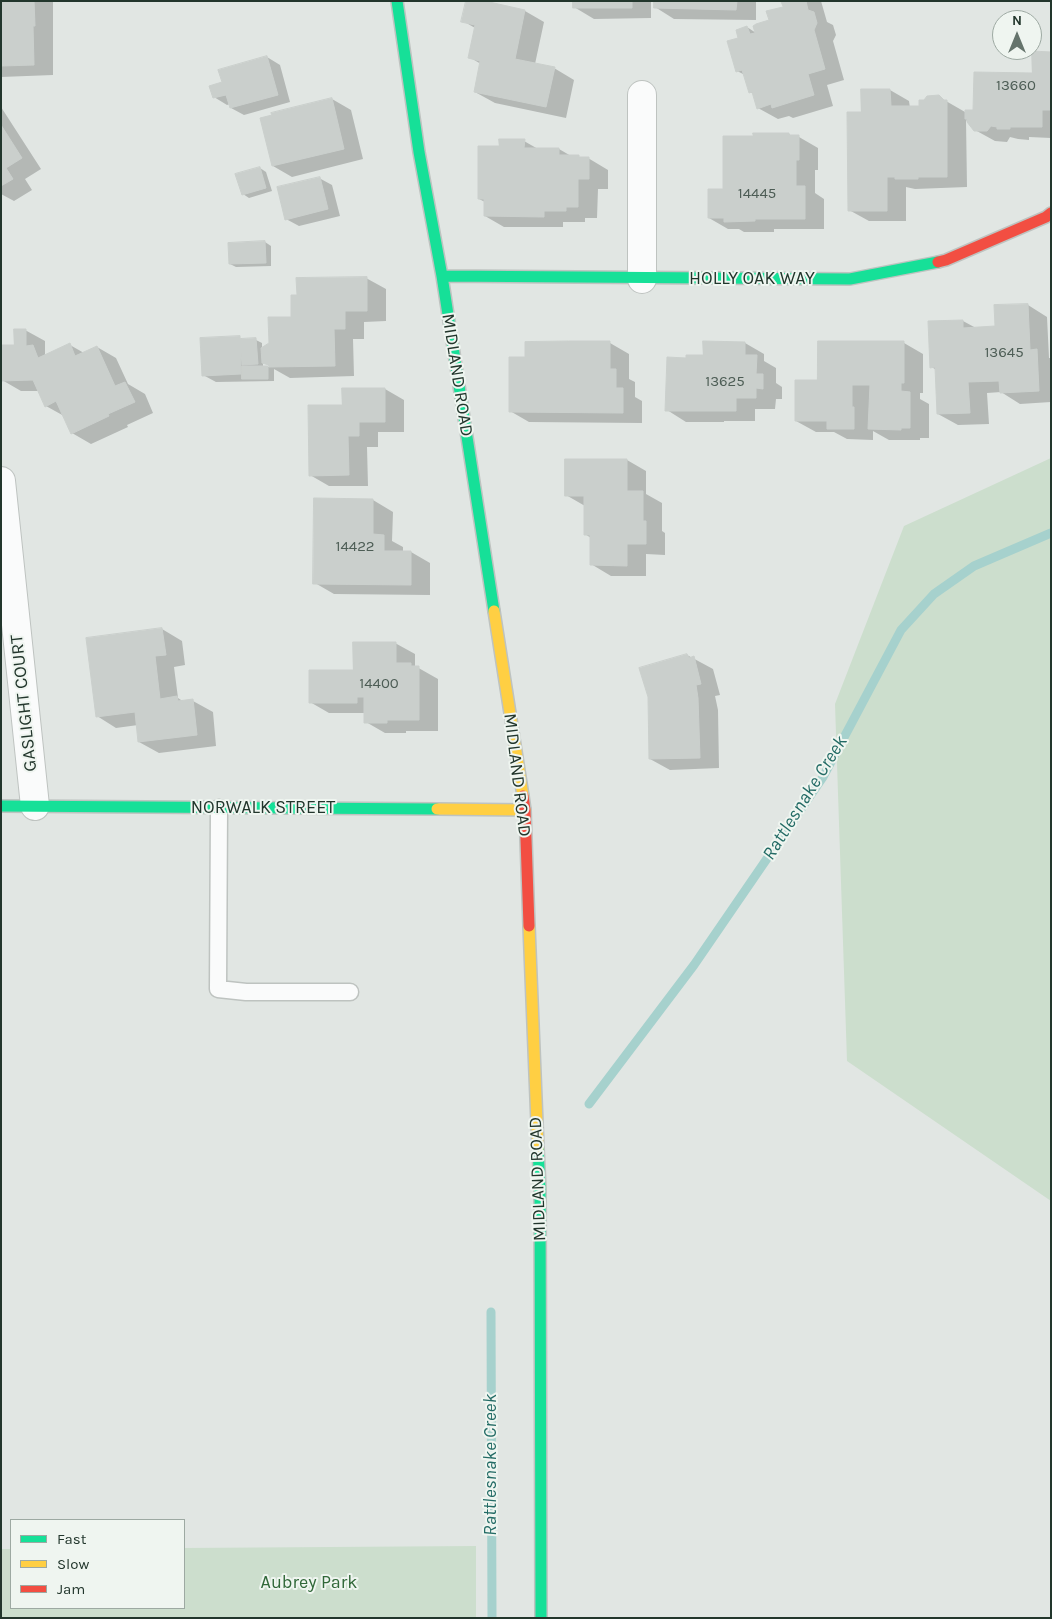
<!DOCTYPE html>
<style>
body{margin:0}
#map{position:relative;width:1052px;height:1619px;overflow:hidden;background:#e1e6e3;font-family:Karla,sans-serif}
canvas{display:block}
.frame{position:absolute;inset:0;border:2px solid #22362c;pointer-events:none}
.legend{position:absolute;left:10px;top:1519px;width:175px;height:90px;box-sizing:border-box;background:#eff5f0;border:1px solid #9da9a2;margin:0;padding:6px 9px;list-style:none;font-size:15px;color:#22362c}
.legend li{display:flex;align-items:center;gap:10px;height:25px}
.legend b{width:25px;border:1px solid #9da9a2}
.north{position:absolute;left:992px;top:10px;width:50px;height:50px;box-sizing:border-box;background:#eff5f0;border:1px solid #9da9a2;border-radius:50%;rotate:0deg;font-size:14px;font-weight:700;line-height:20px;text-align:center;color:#22362c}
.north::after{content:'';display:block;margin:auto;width:18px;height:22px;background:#65746c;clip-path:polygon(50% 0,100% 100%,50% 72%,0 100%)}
</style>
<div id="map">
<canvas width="1052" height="1619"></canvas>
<div class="frame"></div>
<ul class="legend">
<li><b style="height:6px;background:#16e098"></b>Fast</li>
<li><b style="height:6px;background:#ffcf43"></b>Slow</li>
<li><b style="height:6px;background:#f24e42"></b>Jam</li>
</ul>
<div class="north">N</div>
</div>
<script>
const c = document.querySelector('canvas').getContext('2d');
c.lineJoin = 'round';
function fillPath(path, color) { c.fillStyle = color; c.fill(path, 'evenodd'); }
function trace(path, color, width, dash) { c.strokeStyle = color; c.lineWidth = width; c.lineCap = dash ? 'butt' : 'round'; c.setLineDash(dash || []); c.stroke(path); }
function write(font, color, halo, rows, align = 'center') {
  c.font = font + ' Karla,sans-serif'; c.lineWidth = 4; c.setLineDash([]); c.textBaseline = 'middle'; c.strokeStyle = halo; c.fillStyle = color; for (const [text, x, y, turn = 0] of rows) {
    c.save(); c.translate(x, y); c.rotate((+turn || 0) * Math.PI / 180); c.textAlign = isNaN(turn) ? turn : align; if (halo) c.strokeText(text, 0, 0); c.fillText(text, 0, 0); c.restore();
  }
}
const green = new Path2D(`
 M1051,458v743l-204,-140 -12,-357 69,-178z
 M476,1546v72h-475v-69h10v59h173v-60z`);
const shadow = new Path2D(`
 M1,1h52v74l-52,2z
 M479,1l46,10 19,11 -9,42 19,4 20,12 -8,38 -71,-15 -20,-11 6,-28 -12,-7 6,-29 -12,-7z
 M574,1h77v17l-57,1 -20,-12z
 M655,1h101v19l-82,-1 -19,-12z
 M783,1h38l6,21 6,3 3,10 -3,6 11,39 -17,5 6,21 -40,12 -4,-2 -11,3 -20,-11 -4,-14 -4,-2 -5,-17 -8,-4 3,-33 7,-11 9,6 29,-26z
 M1051,53v85l-22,-1v3l-11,-1 -8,-2 -3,5 -12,-1 -20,-11 -9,-10 1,67 -52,2 -9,-2v34h-37l-20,-11 13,-97 28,-23 19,11 1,7h10l4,-7 15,-4 26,15h9l59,-38z
 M267,57l13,8 10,37 -46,13 -13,-7 -1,-4 -3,1 -13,-8z
 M332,99l19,11 12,49 -71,18 -19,-11v-50z
 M1,107l40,62 -16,10 7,11 -18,11 -13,-7z
 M754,134h35l4,3h6l19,11v22h-3v23l9,6v30h-50v3h-30l-5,-3h-11l-19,-11 45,-81z
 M524,141l14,8h21l12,7 17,2 20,12v19h-10l-1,29h-12v4h-22v5h-59l-19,-11v-14l-6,-3 21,-52z
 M260,168l6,4 6,19 -23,7 -6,-4z
 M319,178l13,7 8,31 -41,10 -13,-7z
 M265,242l6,4v20l-35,1 -6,-3z
 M366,278l20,11v32l-22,1v17h-11l1,37 -64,2 -16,-9v12l-58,1 -13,-7 36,-37 5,2h12l6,3v6l8,-6 23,-25zM263,362l8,5h-8z
 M1028,305l19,12 2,41h2v44l-31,2 -19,-12 -14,1 2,31 -31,1 -20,-11 -2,-44 -4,-3 31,-46 13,7 20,-1z
 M25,330l20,11v13l2,1 23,-10 14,8 13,-6 19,11 12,26 17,10 8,19 -26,12 1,2 -37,17 -19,-11 -8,-17 -18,-10 -7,-15h-18l-19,-11 13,-34z
 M610,343l19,11v25l6,3v15l7,4v22l-113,-1 -19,-11 16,-52z
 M745,343l19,11v7l12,7v15l6,4v12h-6l-1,10h-20v12h-31v1h-38l-19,-12 20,-51 17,-2z
 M904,343l19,11v39h-3v6l9,5v34h-9v2h-31l-16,-9v9l-26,-1 -13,-7h-18l-20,-11 22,-40z
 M385,389l19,11v32h-26v15h-11l1,39h-39l-19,-11 34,-69z
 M627,460l19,11v23l16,9v28l3,2v22l-19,-1v22h-35l-20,-12v-26l-6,-4v-28l-19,-11z
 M316,500h57l20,12 -1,29 11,6v5h8l19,11v32l-96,-1 -19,-11z
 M162,629l20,12 3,24 -11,2 4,31 6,4 9,-1 20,11 3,34 -57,7 -20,-11 -1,-17 -22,3 -19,-12z
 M395,643l20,11v12l23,13v52h-32v2h-21l-19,-11v-9h-37l-19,-11z
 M687,655l26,14 7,26 -5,1 3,14 1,58 -49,2 -20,-11z`);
const stream = new Path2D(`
 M589,1104l105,-139 129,-188 78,-147 33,-36 40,-28 77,-33
 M491,1312l1,306`);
const building = new Path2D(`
 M1,1h33l1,25h-2l1,39 -33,1z
 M466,1h19l40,9 -10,49 40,8 -9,40 -72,-15 6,-31 -12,-3 7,-33 -14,-3z
 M573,1h59v7h-59z
 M654,1h83l-1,9 -82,-2z
 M781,1h25l2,9 6,2 3,11 -3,7 11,39 -17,5 6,21 -42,13 -1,-4 -14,5 -5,-17 -3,1 -7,-23 -6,2 -9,-31 11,-3 -2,-8 11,-4 3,8 5,-1 -2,-7 3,-2 13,-4 -3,-9 17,-4z
 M1032,51l19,1v58h-9v17h-32v2h-13v-2l-6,-1 -4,5h-13l-7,-9v-3h-2v-9h8l1,-38 58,1z
 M267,56l11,39 -48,13 -4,-13 -13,3 -4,-12 13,-4 -4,-12z
 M861,89h29l1,17h28v-6h5l3,-4 12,-1 5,5h3v77h-29v2h-23v-2h-8v34h-39l-1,-99h14z
 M332,98l12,51 -72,17 -12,-48 12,-3 -1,-2z
 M1,125l21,33 -16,10 7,11 -12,7z
 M753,133h36v2h10v25h-3v26h9v33h-50v2l-31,1v-4h-16v-29h15v-53h30z
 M499,139h26l-1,9h35v7h20v2h10v22h-11v28h-12v4h-22v6l-60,-1v-17h-6v-53h21z
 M260,167l6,21 -24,7 -7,-21z
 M320,177l8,32 -43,11 -8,-33z
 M265,241l1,22 -37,1 -1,-21z
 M367,277v34h-22v18h-11l1,37 -66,1v-2l-7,-2 -1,-15 8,-5 -1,-26h23v-22h6l-1,-17z
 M1028,304l2,46 7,-1 2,42 -39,2 -1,-12 -31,1 2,31 -33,1 -2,-47 -5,1 -2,-47 35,-1v8l32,-2 -1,-21z
 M14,329h12v17l7,-1 5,13 32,-15 5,13 22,-10 18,40 10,-4 10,20 -27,12 1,2 -38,18 -15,-33 -11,6 -12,-27 -32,1v-36h13z
 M240,336l1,38 -39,2 -2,-38z
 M256,338l2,26 -16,1 -2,-26z
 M569,341h41v28h6v19h7v25l-114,-1v-55h16v-15z
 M703,341l42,1v13h12l-1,19h7v15l-7,-1v10h-20v13h-71l2,-54 19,1v-3h17z
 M818,341h86v42h-3v8l9,1v36h-9v2l-33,-1 2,-44h-18v22h2v22h-27v-8h-32v-41h22z
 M242,366h26v13h-26z
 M342,388h43v34h-26v14h-11l1,39 -40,1 -1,-71h34z
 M565,459h62v32h16v30h3v23h-19v22l-37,-1v-30h-6v-39h-19z
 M314,498l59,1v35l11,1v16h27v34l-98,-1z
 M162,628l4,27 -11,1 5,43 17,-3 1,5 15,-2 4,36 -59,7 -3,-30 -39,5 -10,-79z
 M353,642h43v21h15v3h8v54h-32v3h-23v-26h-7v6h-48v-33h44z
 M687,654l2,4 5,-2 7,28 -5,1 2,13 2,60 -51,1 -1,-62 -9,-29z`);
const lane = new Path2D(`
 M219,808l-1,181 28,3h104`);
const street = new Path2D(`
 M642,95v184
 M1,481l34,325`);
const fast = new Path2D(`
 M397,1l22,151 23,124 52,335
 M442,276l408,3 88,-17
 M1,806l436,3
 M538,1148l2,41 1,429`);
const slow = new Path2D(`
 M494,611l29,185
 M437,809l88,1
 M529,926l9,222`);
const jam = new Path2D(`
 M938,262l8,-2 100,-43 5,-4
 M523,796l2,14 4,116`);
const numberNames = [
 ["13660",1016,86],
 ["14445",757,194],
 ["13645",1004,353],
 ["13625",725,382],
 ["14422",355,547],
 ["14400",379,684]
];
const streetNames = [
 ["HOLLY OAK WAY",752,279],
 ["MIDLAND ROAD",457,375,81],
 ["GASLIGHT COURT",24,703,-96],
 ["MIDLAND ROAD",517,775,83],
 ["NORWALK STREET",263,808],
 ["MIDLAND ROAD",538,1179,-92]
];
const parkNames = [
 ["Aubrey Park",309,1583]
];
const waterNames = [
 ["Rattlesnake Creek",805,798,-58],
 ["Rattlesnake Creek",491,1465,-90]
];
fillPath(green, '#ccdecd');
fillPath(shadow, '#0003');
trace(stream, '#a6d1cd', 9);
fillPath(building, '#cacfcc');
trace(building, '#cacfcc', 1);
trace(lane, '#bec3c0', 19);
trace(street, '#bec3c0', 30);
trace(fast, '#bec3c0', 14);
trace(slow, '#bec3c0', 14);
trace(jam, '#bec3c0', 14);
trace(lane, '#fafbfb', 16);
trace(street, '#fafbfb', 28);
trace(fast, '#16e098', 11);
trace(slow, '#ffcf43', 11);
trace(jam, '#f24e42', 11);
write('15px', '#4d5d55', null, numberNames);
write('18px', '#22362c', '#eff5f0', streetNames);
write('18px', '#316839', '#eff5f0', parkNames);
write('italic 19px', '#236b65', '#eff5f0', waterNames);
</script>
